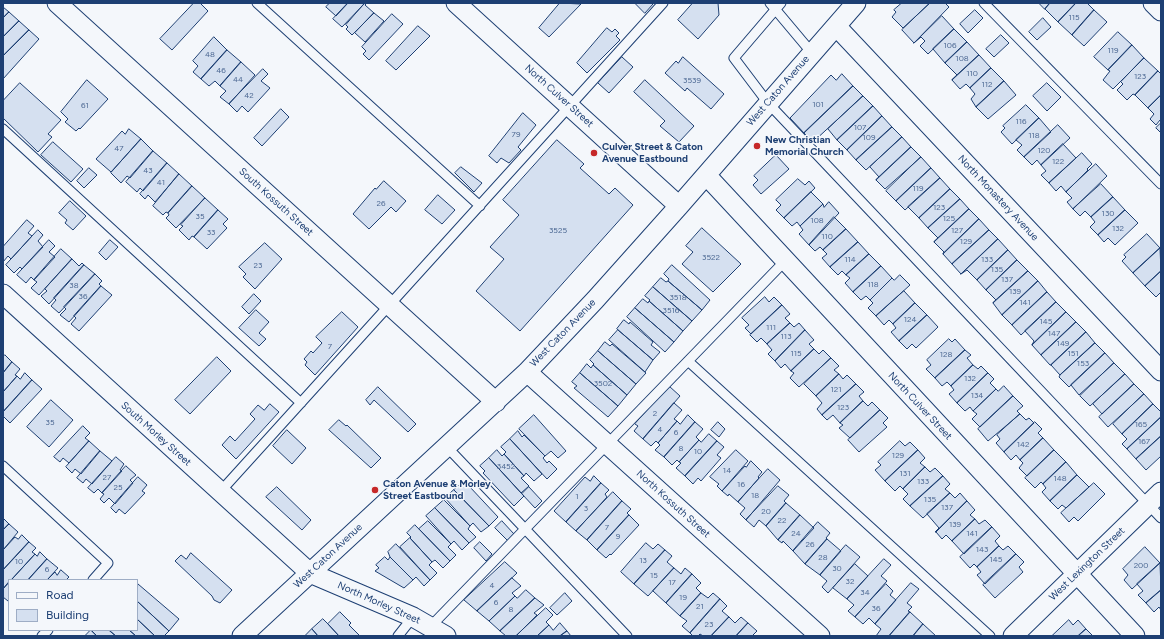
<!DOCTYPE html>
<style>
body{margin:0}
#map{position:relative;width:1164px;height:639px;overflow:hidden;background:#f4f7fb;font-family:Figtree,sans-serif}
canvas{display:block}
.frame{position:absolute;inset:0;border:4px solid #1d3f73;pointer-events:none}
.legend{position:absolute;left:8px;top:579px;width:130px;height:52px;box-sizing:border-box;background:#f4f7fb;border:1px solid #9eadc5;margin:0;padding:5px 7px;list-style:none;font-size:12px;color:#1d3f73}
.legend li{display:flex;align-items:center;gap:8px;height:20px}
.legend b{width:20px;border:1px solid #9eadc5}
</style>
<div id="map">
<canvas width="1164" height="639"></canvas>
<div class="frame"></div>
<ul class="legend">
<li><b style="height:5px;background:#f4f7fb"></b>Road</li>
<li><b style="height:11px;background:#d5e0f0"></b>Building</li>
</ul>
</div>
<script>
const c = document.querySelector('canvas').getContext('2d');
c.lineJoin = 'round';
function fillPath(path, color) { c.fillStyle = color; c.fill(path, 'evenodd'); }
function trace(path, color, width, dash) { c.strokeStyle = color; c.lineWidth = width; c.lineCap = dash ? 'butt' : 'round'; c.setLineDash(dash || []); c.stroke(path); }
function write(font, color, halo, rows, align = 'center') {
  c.font = font + ' Figtree,sans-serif'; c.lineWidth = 3; c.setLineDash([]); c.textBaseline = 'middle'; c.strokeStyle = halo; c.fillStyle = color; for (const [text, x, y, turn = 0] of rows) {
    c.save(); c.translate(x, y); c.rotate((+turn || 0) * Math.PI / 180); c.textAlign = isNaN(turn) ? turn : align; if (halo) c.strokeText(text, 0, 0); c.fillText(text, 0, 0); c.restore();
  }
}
const building = new Path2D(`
 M194,3h6l8,8 -36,39 -12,-11z
 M330,3h18l-12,13 -10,-9z
 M348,3h17l-23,24 -9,-8z
 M365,3h2l-2,2 9,8 -22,22 -6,-6 2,-2 -2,-2z
 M560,3l21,1 -32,33 -10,-9z
 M635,3h16l2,1 -8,9z
 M693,3h25l1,12 -21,24 -20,-19z
 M902,3h28l-27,25 -11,-11 4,-5 -2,-2z
 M930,3h15l4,4 -35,36 -12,-13z
 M1039,3h11l-5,6z
 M1050,3h26l-18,19 -13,-13z
 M1076,3h11l7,7 -22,25 -14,-13z
 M3,7l6,5 -6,6z
 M975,10l8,8 -15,15 -8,-9z
 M1094,10l13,12 -23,24 -12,-11z
 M9,12l10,9 -16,16v-19z
 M374,13l10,8 -19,21 -10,-9z
 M392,14l11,10 -34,36 -6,-6 3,-3 -4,-4z
 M942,16l12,13 -26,25 -8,-8 5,-5 -4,-4 -7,6z
 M1043,18l8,9 -14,13 -8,-8z
 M19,21l10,9 -26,26v-19z
 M418,26l12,10 -34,34 -10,-9z
 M607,28l5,4 3,-3 4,4 -3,3 4,4 -33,33 -10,-10z
 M954,29l13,13 -22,21 -12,-14z
 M29,30l10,9 -36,40v-23z
 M1118,32l14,13 -24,25 -14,-13z
 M1001,35l8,8 -15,14 -8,-8z
 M214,37l13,13 -26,29 -8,-7 5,-6 -5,-5z
 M967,42l12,13 -27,25 5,-5 -12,-12z
 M1132,45l12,13 -31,31 -10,-9 7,-9 -2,-1z
 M227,50l14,12 -21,24 -5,-5 -6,5 -8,-7z
 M979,55l12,13 -21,20 -4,-4 -6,5 -8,-9z
 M622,57l11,10 -24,26 -11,-10z
 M683,57l41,37 -13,15 -24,-21 -2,3 -20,-18 11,-12 2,2z
 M1144,58l14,13 -23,24 -2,-1 -6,6 -10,-10 6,-6 -2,-2z
 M241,62l14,13 -26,29 -9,-7 6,-6 -6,-5z
 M991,68l13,13 -28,26 -5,-8 4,-5 -5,-6z
 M263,69l5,5 -7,7 9,7 -22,24 -6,-6 -5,6 -8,-8z
 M1158,71l3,3v21l-13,13 -13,-13z
 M842,74l11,12 -49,47 -14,-15 41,-43 5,5z
 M87,80l21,19 -28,30 -1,-1 -3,3 -11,-9 3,-3 -7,-7z
 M645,80l49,46 -15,16 -19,-16 5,-5 -31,-29z
 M1004,81l12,14 -28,24 -12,-12z
 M20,83l41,37 -13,14 4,3 -14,15 -35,-34v-17z
 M1047,83l14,14 -14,14 -14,-15z
 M853,86l10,10 -50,46 -9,-9z
 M1161,95v26l-1,-1 -4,5 -6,-6 4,-5 -6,-6z
 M863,96l10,10 -36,34 -9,-11z
 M1026,105l13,13 -27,26 -11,-12 4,-4 -2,-2z
 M873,106l9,10 -35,34 -10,-10z
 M281,109l8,8 -27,29 -8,-8z
 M523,113l13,12 -18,22 3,3 -12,13 -8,-5 -4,5 -8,-7z
 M882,116l10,11 -36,33 -9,-10z
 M1039,118l12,14 -27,25 -7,-7 5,-5 -6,-5z
 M1161,123v10l-5,-5z
 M1058,125l12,13 -29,27 -4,-5 -5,5 -8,-8z
 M892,127l10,10 -36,33 -10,-10z
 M129,129l12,10 -30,33 -15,-13 26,-28 3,3z
 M902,137l9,10 -35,33 3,-3 -9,-10z
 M141,139l12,12 -23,27 -3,-2 -6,7 -10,-10z
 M557,140l27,24 -4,4 29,26 6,-6 18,17 -113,126 -44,-40 28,-32 -14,-12 29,-32 -16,-15z
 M53,142l30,27 -12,13 -30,-27z
 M1063,144l13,14 -27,25 -8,-8 5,-4 -5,-6z
 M911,147l10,10 -36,32 -9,-9z
 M153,151l14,12 -24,28 -3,-3 -3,4 -11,-10z
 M1082,153l10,11 -5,5 1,1 -22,22 -5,-6 -5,5 -7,-8z
 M776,155l13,14 -28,25 -8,-9 5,-5 -4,-4z
 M921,157l10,11 -35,33 -10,-10z
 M167,163l12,11 -24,28 -7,-7 -3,4 -5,-5z
 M1096,164l11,12 -34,33 -6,-7 5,-4 -6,-6z
 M461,167l21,16 -8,9 -19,-19z
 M89,168l8,7 -13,13 -7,-7z
 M931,168l9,10 -35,32 -9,-9z
 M179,174l13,12 -24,27 -2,-1 -3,3 -10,-9z
 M940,178l10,11 -31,29 -11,-11z
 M798,179l7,6 4,-4 6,7 -31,30 -8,-8 5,-5 -5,-5z
 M384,181l22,20 -10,11 -5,-5 -22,22 -16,-15 22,-26 1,1z
 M1101,184l12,13 -22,20 -6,-6 -5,5 -7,-7z
 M192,186l13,12 -29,30 -10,-10 3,-3 -1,-2z
 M950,189l10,10 -32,29 -9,-10z
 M811,192l12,12 -23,22 -3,-4 -5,4 -8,-8z
 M438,195l17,15 -13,14 -17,-14z
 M1113,197l12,13 -27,25 -8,-8 5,-5 -4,-5z
 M205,198l13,12 -24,27 -2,-1 -3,4 -10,-10 4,-4 -2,-1z
 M960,199l9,10 -35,33 4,-4 -10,-10z
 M70,201l16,15 -13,14 -8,-7 2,-3 -8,-7z
 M829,202l10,11 -30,32 -10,-11 4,-4 -3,-4 23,-22 1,3z
 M969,209l10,10 -36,35 1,-2 -10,-10z
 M218,210l10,9 -5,5 4,4 -20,21 -13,-12z
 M1125,210l13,13 -23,22 -7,-7 -4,4 -6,-7z
 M834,217l12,12 -23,21 -3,-3 -5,4 -6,-6z
 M979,219l10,11 -37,34 -9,-10z
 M27,220l7,6 -6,7 4,3 -21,23 -3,-3 -5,6v-15z
 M702,228l39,36 -28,28 -31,-28 11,-12 -7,-6z
 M846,229l12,13 -28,25 -8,-9 5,-4 -4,-4z
 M38,230l5,5 -5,6 5,6 -21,22 -2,-2 -6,6 -8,-8z
 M989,230l9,9 -37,35 -9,-10z
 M1147,234l13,14 -27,25 -11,-12 4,-4 -2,-2z
 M998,239l10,11 -31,30 -10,-10 -6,4z
 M49,240l6,6 -6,6 6,5 -21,23 -3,-3 -5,6 -9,-8z
 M110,240l8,7 -12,13 -7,-7z
 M858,242l11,12 -23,21 -4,-4 -4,4 -8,-8z
 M265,243l17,16 -27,30 -12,-12 3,-3 -7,-7z
 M1160,248l1,23 -16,15 -12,-13z
 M61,249l11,10 -33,36 -8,-7 6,-6 -3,-2z
 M1008,250l9,10 -31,30 -9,-10z
 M869,254l12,12 -28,26 -8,-9 5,-5 -4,-3z
 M72,259l7,7 3,-3 2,2 -35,39 -8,-8 6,-5 -2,-2z
 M1017,260l11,11 -35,32 3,-3 -10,-10z
 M84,265l11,9 -36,39 -8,-7 5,-6 -2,-2z
 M672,265l38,35 -8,10 -34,-29 1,-2 -5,-5z
 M881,266l11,12 -22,22 -4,-4 -5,4 -8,-8z
 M1028,271l10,10 -36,34 -9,-12z
 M1161,271v21l-5,5 -11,-11z
 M95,274l7,7 -3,3 2,2 -32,36 -9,-7 6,-6 -2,-2z
 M900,275l10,10 -34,31 -8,-8 5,-5 -3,-3 22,-22 2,2z
 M661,278l5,4 2,-1 34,29 -10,11 -39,-34z
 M1038,281l9,11 -35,33 -10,-10z
 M101,286l11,9 -33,36 -8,-7 5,-6 -2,-2z
 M653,287l39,34 -9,10 -34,-30 1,-1 -5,-4z
 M904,291l11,12 -22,21 -4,-4 -5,5 -8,-9z
 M1047,292l9,10 -35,33 -9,-10z
 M254,294l7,7 -12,13 -7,-7z
 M765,297l4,5 5,-5 8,8 -31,29 -6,-6 4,-3 -7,-7z
 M643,299l5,4 1,-2 34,30 -9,11 -39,-34z
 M1056,302l10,10 -34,33 2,-4 -9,-10z
 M915,303l12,12 -28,26 -8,-9 5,-4 -3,-4z
 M782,305l8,9 -5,4 5,5 -23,21 -6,-6 -4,4 -7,-7z
 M635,308l39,34 -9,10 -38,-35z
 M256,310l13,12 -10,11 7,6 -7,7 -20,-18z
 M342,312l16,15 -43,48 -10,-10 2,-3 -3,-3 7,-8 2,2 9,-10 -6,-6z
 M1066,312l10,10 -35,33 -9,-10z
 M927,315l11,12 -22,21 -4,-4 -5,5 -8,-8z
 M624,320l5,4 1,-2 23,20 -2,3 9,7 -7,8 -36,-31z
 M1076,322l10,10 -35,33h-1l-9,-10z
 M790,323l4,4 5,-4 6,7 -30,31 -7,-7 4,-4 -5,-6z
 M618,330l35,30 -8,12 -36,-32z
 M805,330l9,10 -5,4 5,5 -23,22 -6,-7 -4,4 -6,-7z
 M1086,332l9,11 -35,32 -9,-10z
 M949,339l3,3 3,-3 10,11 -30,28 -9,-9 5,-4 -4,-5z
 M605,342l5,4 2,-2 34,29 -10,11 -38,-33z
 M1095,343l10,10 -36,34 -10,-10 1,-2z
 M814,349l5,5 4,-4 8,8 -32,29 -9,-9 4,-5 -3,-2z
 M965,350l6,5 -4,3 6,7 -22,21 -4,-4 -5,4 -7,-8z
 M598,351l38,33 -9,11 -34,-30 1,-1 -4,-4z
 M1105,353l9,10 -35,32 -8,-10z
 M5,355l7,7 -9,11v-16z
 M217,357l14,14 -41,43 -15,-14z
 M831,358l8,8 -5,4 5,4 -23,22 -12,-12z
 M12,362l8,7 -5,6 2,1 -14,16v-19z
 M1114,363l11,11 -35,32 -10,-10z
 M587,364l4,4 2,-3 34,30 -9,11 -38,-33z
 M973,365l5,4 3,-3 7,7 -31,30 -8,-9 5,-4 -3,-4z
 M25,373l7,7 -29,32v-20l14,-16 3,3z
 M580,373l38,33 -10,11 -34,-29 3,-2 -5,-4z
 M988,373l6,6 -4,4 6,6 -23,22 -3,-4 -5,4 -8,-8z
 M839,374l4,5 4,-4 9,9 -34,31 -5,-6 5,-6 -6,-7z
 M1125,374l9,10 -32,30 -9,-10z
 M32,380l10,9 -32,34 -7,-7v-4z
 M856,384l8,8 -5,4 4,5 -23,22 -7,-8 -6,5 -5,-5z
 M1134,384l10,10 -36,33 -9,-10z
 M669,386l11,10 -37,43 -9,-8 4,-5 -3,-2z
 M1004,386l9,10 -33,31 -8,-8 5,-5 -4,-3 23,-22 2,2z
 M378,387l38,37 -8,8 -34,-32 -4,5 -4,-5z
 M1144,394l9,10 -31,30 -9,-10z
 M1013,396l10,10 -6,5 3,3 -32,27 -10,-12z
 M51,400l22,20 -24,27 -22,-20z
 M863,401l5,5 4,-4 8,8 -30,28 -11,-10 4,-3 -3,-2z
 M674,403l8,7 -8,9 3,2 -19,22 -2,-2 -5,5 -8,-7z
 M270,404l9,8 -43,47 -14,-14 8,-9 5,5 20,-22 -5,-5 8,-9 6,5z
 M1153,404l8,8v5l-34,32 -5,-5 5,-5 -5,-5z
 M880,410l8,8 -5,5 4,4 -28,25 -11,-12z
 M1020,414l6,6 3,-2 5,5 -30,29 -8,-9 4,-4 -3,-4z
 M534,415l32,36 -8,7 -7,-7 -6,5 -26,-27z
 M688,415l7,7 -31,35 -9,-7 5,-5 -2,-2 19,-22 3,3z
 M1161,417v19l-25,23 -9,-10z
 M339,420l7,6 1,-1 34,33 -10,10 -42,-38z
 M695,422l8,7 -7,8 3,3 -20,22 -2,-2 -5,5 -8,-8z
 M718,422l7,7 -6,8 -8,-7z
 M1035,422l7,7 -4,4 5,5 -23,22 -4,-5 -5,5 -7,-8z
 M83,426l7,7 -5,5 4,3 -20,22 -6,-5 -3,4 -6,-5z
 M287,430l19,18 -14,16 -19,-18z
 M518,431l4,6 2,-2 21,21 -2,2 4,5 2,-2 8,8 -10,10 -37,-40z
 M709,434l8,7 -32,35 -9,-8 5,-5 -2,-1 20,-22 2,2z
 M1161,436v20l-15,14 -10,-11z
 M1043,438l11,12 -27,26 -8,-8 4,-5 -3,-3z
 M510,439l32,35 -8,7 -8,-8 -2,3 -20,-22 2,-2 -5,-5z
 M89,441l11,10 -19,23 -6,-5 -3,4 -6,-6z
 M717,441l7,6 -7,8 4,3 -20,23 -3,-3 -5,6 -8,-8z
 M900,441l5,5 5,-4 8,8 -33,31 -10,-11 6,-5 -3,-3z
 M497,450l5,6 2,-2 20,22 -3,2 8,8 -8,7 -32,-35z
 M736,450l12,11 -26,30 -5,-5 2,-2 -9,-7z
 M918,450l7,8 -5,5 5,4 -22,22 -3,-3 -5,5 -10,-10z
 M1054,450l12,12 -23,22 -2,-2 -6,6 -10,-10z
 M100,451l12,10 -20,23 -6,-5 -3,4 -6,-5z
 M116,457l8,7 -4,6 2,1 -20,22 -4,-4 -4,4 -6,-5z
 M489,458l35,38 -10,10 -31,-33 2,-2 -5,-5z
 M751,461l11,11 -4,5 1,1 -21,24 -9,-8 -1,2 -6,-5 23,-25 1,1z
 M1066,462l11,13 -27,26 -8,-9 4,-4 -3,-4z
 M126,466l10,9 -6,5 3,3 -18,21 -6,-6 -5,5 -4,-4 4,-5 -2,-1z
 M925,467l5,5 5,-4 8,8 -33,30 -7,-7 5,-5 -5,-5z
 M768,469l12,11 -34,40 -6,-6 5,-6 -7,-6z
 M1077,475l12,12 -23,21 -4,-3 -4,4 -8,-8z
 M594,476l7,7 -35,39 -12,-11 31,-34 5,4z
 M943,476l7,8 -5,5 5,4 -27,25 -13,-12z
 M138,477l9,8 -5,6 3,2 -20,21 -6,-5 -3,4 -5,-5z
 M463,482l5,5 1,-1 29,31 -9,9 -35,-36z
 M601,483l8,7 -4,4 2,3 -31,34 -10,-9z
 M1094,483l11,11 -27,27 -4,-4 -5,5 -8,-9z
 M778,486l11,9 -5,6 2,2 -20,23 -7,-6 -5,7 -8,-7z
 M277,487l34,33 -9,10 -36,-33z
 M529,487l13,14 -7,7 -13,-14z
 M454,490l35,36 -8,6 -8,-9 -3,3 -25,-28z
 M613,492l9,9 -35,39 -11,-9z
 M950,493l5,5 5,-5 7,8 -31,31h-1l4,-4 -12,-14z
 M444,500l26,26 -2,3 8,8 -7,6 -34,-35z
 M622,501l9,8 -4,4 2,2 -32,35 -10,-10z
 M967,501l8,9 -5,5 5,4 -23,22 -6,-6 -4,4 -6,-7z
 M786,503l14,12 -22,25 -12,-14z
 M435,508l34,35 -7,7 -8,-9 -3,3 -25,-28z
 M629,515l10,10 -28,30 -1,-1 -4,4 -9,-8z
 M800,515l14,13 -21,23 -10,-10 -1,2 -4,-3z
 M3,518l6,6 -6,6z
 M975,519l4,5 6,-4 7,7 -28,27 -12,-13z
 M428,521l23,23 -3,3 8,8 -6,6 -31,-32z
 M502,521l12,13 -6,7 -13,-13z
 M818,522l12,11 -4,5 1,1 -22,25 -12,-13z
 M9,524l9,8 -15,18v-20z
 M415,525l35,36 -7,7 -8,-8 -3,2 -22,-24 1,-1 -4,-4z
 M992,527l8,9 -5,5 4,5 -22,21 -3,-3 -4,4 -10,-11z
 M22,535l7,7 -26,28v-20l12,-13 3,2z
 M410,538l22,24 -3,3 8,8 -7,7 -30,-33z
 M827,539l14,12 -21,24 -15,-11z
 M29,542l7,6 -4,4 3,2 -32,35v-19z
 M480,542l12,12 -6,7 -12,-13z
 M646,543l7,6 5,-5 7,6 -31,34 -13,-12z
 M396,544l34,36 -6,6 -8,-9 -3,3 -23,-23 -2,-5z
 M846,545l14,12 -32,36 -6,-6 5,-6 -7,-6z
 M999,546l4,4 5,-4 8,8 -31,30 -8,-9 4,-3 -4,-5z
 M1145,547l15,16 -28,26 -8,-9 4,-5 -5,-6z
 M665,550l7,6 -5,6 7,6 -26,28 -14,-12z
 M40,552l7,7 -19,21h-17l24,-26 2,2z
 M191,553l41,37 -12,13 -6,-3 -2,-4 -37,-35 6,-6 5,4z
 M1016,554l8,8 -5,5 4,5 -28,26 -12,-13z
 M385,557l3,3 2,-3 23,23 -9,8 -29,-17 4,-3 -3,-3z
 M47,559l11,9 -11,12h-19z
 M884,559l7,6 -10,11 6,5 -32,36 -7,-6 6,-6 -7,-6z
 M505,562l12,11 -40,38 -13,-11z
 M1160,563l1,27 -15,13 -8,-8 5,-4 -6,-7z
 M855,564l13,12 -21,23 -14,-11z
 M674,568l7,6 4,-6 7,6 -26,29 -13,-12z
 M61,570l8,7 -3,3h-19l8,-8 2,3z
 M692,574l9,9 -5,5 5,5 -21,23 -14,-13z
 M512,578l9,8 -9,7 3,3 -26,25 -12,-10z
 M9,582v18l-1,1 -5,-4v-8z
 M911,583l8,6 -12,14 5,4 -4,4 2,1 -21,24h-13l5,-7 -6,-5z
 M138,584l41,35 -10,12 -32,-30z
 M886,584l7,7 -3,4 6,5 -21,24 -6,-6 -6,6 -8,-7z
 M526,590l9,8 -35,33 -11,-10 26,-25 2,2z
 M1161,590v20l-2,-3 -5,5 -8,-9z
 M565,593l7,8 -15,14 -7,-7z
 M701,593l7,5 5,-5 7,6 -30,34 -8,-7 5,-5 -7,-5z
 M535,598l9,7 -10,8 3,2 -21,21h-10l-6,-5z
 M720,599l7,7 -5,5 7,6 -18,19h-8l-3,-2 -2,2h-5l-3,-3z
 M137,601l32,30 -5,5h-9l-18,-17z
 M546,608l7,7 -7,7 3,3 -12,11h-21z
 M340,612l11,11 -2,2 11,11h-21l-11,-12z
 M910,612l13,12 -10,12h-24z
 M729,617l6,6 6,-6 7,6 -12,13h-25z
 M137,619l18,17h-19l-7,-6h8z
 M323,619l5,5 11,12h-21l-6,-7z
 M1069,620l4,5 5,-5 8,9 -8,7h-26z
 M560,623l7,8 -7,5h-23l12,-11 4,5z
 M748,623l9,8 -5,5h-16z
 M923,624l13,12h-23z
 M312,629l6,7h-13z
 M1086,629l7,7h-15z
 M91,630l6,6h-12z
 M91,630h18l7,6h-19z
 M109,630h20l7,6h-20z
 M567,631l4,5h-11z`);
const lane = new Path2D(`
 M257,3l223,203
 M770,3l42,50
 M781,3l-47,55 34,45 393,415
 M984,3l177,181
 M3,129l298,274
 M688,361l302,275
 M447,447l180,189
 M3,466l105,97 -15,17
 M220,492l443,-489
 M431,626l354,-365
 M42,636l6,-6
 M398,636l15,-19`);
const street = new Path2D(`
 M57,3l439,399
 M456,3l223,203
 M1153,3l8,8
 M836,26l325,345
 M706,175l429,461
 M3,294l307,279 103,44 33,19
 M527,372l293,264
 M242,636l285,-264 68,-72 84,-94 177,-203
 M1013,636l148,-144`);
const markers = [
 [757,146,4,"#c62828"],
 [594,153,4,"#c62828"],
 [375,490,4,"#c62828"]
];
const numberNames = [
 ["115",1074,18],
 ["106",950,46],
 ["119",1113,51],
 ["48",210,55],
 ["108",962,59],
 ["46",221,71],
 ["110",972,74],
 ["123",1140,77],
 ["44",238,80],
 ["3539",692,81],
 ["112",987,85],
 ["42",249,96],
 ["101",818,105],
 ["61",85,106],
 ["116",1021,122],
 ["107",860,128],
 ["79",516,135],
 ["118",1034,136],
 ["109",869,138],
 ["47",119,149],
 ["120",1044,151],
 ["122",1058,162],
 ["43",148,171],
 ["41",161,183],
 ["119",918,189],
 ["26",381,204],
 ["123",939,208],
 ["130",1108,214],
 ["35",200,217],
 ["125",949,219],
 ["108",817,221],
 ["132",1118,229],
 ["3525",558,231],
 ["127",957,231],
 ["33",211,233],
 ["110",827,237],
 ["129",966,242],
 ["3522",711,258],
 ["114",850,260],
 ["133",987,260],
 ["23",258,266],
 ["135",997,270],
 ["137",1007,280],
 ["118",873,285],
 ["38",74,286],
 ["139",1015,292],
 ["36",83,297],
 ["3518",678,298],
 ["141",1025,303],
 ["3516",671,311],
 ["124",910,320],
 ["145",1046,322],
 ["111",771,328],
 ["147",1054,334],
 ["113",786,337],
 ["149",1063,344],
 ["7",330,347],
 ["115",796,354],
 ["151",1073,354],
 ["128",946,355],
 ["153",1083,364],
 ["132",970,379],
 ["3502",603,384],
 ["121",836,390],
 ["134",977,396],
 ["123",843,408],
 ["2",655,414],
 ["35",50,423],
 ["165",1141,425],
 ["4",660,430],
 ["6",676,433],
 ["167",1144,442],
 ["142",1023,445],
 ["8",681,449],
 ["10",698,452],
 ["129",898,456],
 ["3452",506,467],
 ["14",727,471],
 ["131",905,474],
 ["27",107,478],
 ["148",1060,479],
 ["133",923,482],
 ["16",741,485],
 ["25",118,488],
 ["18",755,496],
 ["1",577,497],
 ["135",930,500],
 ["137",947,508],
 ["3",586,509],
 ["20",766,512],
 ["22",782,521],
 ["139",955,525],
 ["7",607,528],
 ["24",796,534],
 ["141",972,534],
 ["9",618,537],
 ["26",810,545],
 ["143",982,550],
 ["28",823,558],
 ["145",996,560],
 ["13",643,561],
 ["10",19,562],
 ["200",1141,566],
 ["30",837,569],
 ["6",47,570],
 ["15",654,576],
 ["32",850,582],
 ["17",672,583],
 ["4",492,586],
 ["34",865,593],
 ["19",683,598],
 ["6",496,603],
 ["21",700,607],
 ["36",876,609],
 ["8",511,610],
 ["23",709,625]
];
const streetNames = [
 ["West Caton Avenue",778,91,-49],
 ["North Culver Street",559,96,42],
 ["North Monastery Avenue",998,198,47],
 ["South Kossuth Street",276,202,42],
 ["West Caton Avenue",563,333,-46],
 ["North Culver Street",920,406,47],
 ["South Morley Street",156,434,42],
 ["North Kossuth Street",673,504,42],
 ["West Caton Avenue",328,556,-43],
 ["West Lexington Street",1087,564,-44],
 ["North Morley Street",379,603,24]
];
const poiNames = [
 ["New Christian",765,140],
 ["Memorial Church",765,152],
 ["Culver Street & Caton",602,147],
 ["Avenue Eastbound",602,159],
 ["Caton Avenue & Morley",383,484],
 ["Street Eastbound",383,496]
];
fillPath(building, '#d5e0f0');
trace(building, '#1d3f73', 1);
trace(lane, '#1d3f73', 11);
trace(street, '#1d3f73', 21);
trace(lane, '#f4f7fb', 9);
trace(street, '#f4f7fb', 19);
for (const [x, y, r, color] of markers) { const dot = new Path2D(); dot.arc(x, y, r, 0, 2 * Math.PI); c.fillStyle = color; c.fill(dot); trace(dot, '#f4f7fb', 1.5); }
write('8px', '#4b6792', null, numberNames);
write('10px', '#1d3f73', '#f4f7fb', streetNames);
write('bold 10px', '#1d3f73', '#f4f7fb', poiNames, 'left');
</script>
